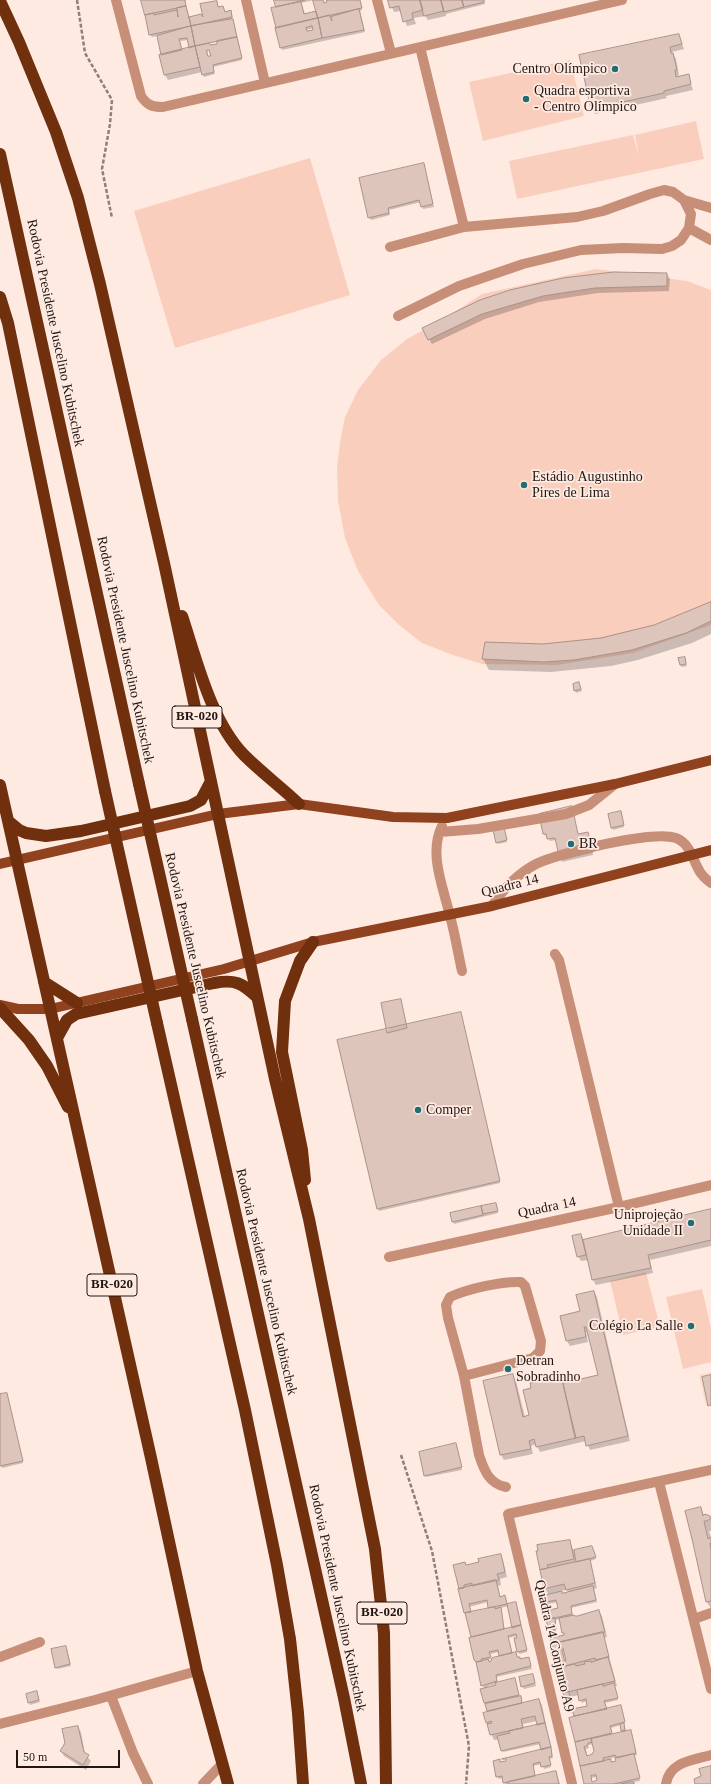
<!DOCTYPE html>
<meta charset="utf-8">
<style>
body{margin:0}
#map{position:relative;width:711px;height:1784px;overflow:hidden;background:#ffeae2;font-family:"Times New Roman",serif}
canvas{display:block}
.scale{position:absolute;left:16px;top:1750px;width:104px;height:18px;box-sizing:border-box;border:2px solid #1f1713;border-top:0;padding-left:5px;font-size:12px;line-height:14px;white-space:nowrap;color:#1f1713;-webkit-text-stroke:3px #ffeae2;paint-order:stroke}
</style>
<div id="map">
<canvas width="711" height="1784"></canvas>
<div class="scale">50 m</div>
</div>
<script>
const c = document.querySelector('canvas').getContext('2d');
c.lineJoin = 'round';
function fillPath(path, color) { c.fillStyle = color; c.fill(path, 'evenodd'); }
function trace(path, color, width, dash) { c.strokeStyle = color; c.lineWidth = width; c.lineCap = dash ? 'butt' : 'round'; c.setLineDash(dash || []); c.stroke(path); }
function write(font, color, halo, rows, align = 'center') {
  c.font = font + ' "Times New Roman",serif'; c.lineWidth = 3.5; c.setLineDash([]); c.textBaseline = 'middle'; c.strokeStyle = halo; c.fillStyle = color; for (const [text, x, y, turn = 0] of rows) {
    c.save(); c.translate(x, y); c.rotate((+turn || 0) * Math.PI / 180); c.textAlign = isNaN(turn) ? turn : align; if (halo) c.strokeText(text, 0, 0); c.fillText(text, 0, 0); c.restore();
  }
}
const built = new Path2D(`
 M711,1372v33l-5,1 -7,-31z`);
const green = new Path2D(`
 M570,60l14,56 -101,25 -14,-59z
 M696,121l8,38 -187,40 -8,-38 124,-26 6,22 -4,-22z
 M310,158l40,137 -175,53 -41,-137z
 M596,269l91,12 24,9v335l-78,28 -76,12 -75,-1 -29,-9 -31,-12 -23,-18 -20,-20 -21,-34 -13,-33 -7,-37 -1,-33 3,-26 5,-25 13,-27 23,-30 26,-21 35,-19 40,-26z
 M646,1272l14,55 -37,8 -13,-54z
 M702,1289l9,39v34l-28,7 -17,-72z`);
const shadow = new Path2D(`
 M142,0h43l4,18 12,-3 5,10h2l-3,-5 11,-18 2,6 5,-1 2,6 5,-2 2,3 10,46 -29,7 2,7 -11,3 -2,-5 -34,8 -3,-5 -7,-39 -6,1 -2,-2zM179,10v7l-3,-6zM188,40l3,9 -9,2 -2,-10zM217,41l1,4 -9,2 -1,-4zM210,49l2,7 -5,1 -1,-7z
 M276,0h47l1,4 4,-1 -1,-3h33l2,10 -2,1 5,21 -83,18 -5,-22 1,-21zM314,0l3,16 -2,-4 -10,2 -4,-11zM332,17l1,8 -3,-7zM314,28v3l-7,1 -1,-2z
 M389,0h95l1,4 -39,10v2l-18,4 -3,-4 -11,2 2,6 -9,2 -6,-15 -7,1z
 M679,35l5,14 -12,3 4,7 3,16 -2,1v2l11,-3 5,15 -27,6 1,2 -72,16 -3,-5 -12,-53z
 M424,164l10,43 -11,2 -2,-7 -32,8 1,5 -19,5 -2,-3z
 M667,274l3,5 -1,12 -71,2 -59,9 -54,17 -53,25 -3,-5 51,-38 55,-17 56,-9z
 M711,603v31l-19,9 -54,17 -27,6 -60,6 -62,-2 -6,-11 60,-14 59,-6 52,-13z
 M685,658l2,8 -5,1 -2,-2z
 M579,683l3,8 -6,2 -1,-3z
 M572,810l6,25 10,-2 5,22 -31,7 -6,-22 -6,1 -2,-5h-2l-2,-2z
 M621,815l3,12 -11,3 -1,-2z
 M504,830l3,12 -9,2 -1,-2z
 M400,1000l6,25 55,-10 39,168 -121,28 -41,-170 50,-11z
 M496,1204l2,9 -44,11 -1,-2 -2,-8z
 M711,1211v35l-61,14 3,13 -57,12 -3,-5 -5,-20 -7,1 -3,-5 3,-21 3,5z
 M594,1292l3,5 33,144 -40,9 -4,-9 -46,11 -4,-8 -5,2 2,8 -29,6 -3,-5 -17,-73 29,-6 3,5 9,36 5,-1 2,-28 28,-11 3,7 36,-8 -10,-44h-3l2,10 -18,4 -3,-5 14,-29z
 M7,1394l16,69 -21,5 -2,-5v-68z
 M456,1445l6,25 -36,7 -1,-2z
 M701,1508l3,7 6,1 1,3v12h-2l2,6v72l-4,-7z
 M569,1541l5,10 18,-4 4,12 -6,2 7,27 -3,1 3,13 -26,6 2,8 2,1 24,-6 3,5 5,21 -3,1 13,48h-2l3,14 -13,3 2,7 14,-1 5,23 6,2 5,21 -3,1 6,25 -7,1 1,2h-49l-10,-67 -1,-5 -4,1 -2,-2 -17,-73 14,-3 -4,-16 -5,1v11l-5,2 -1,-3 -5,-18 14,-3 -1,-7 -13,3 -2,-2 -1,-7 7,-1 -4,-6 -8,-37zM567,1590l1,2 -6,2 -2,-3zM564,1647l3,15h-3l-3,-12zM579,1695l3,8 5,-2 1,6 -16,3 -2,-13zM621,1725l3,8 -12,3 -1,-8zM594,1744l1,7 -2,4 -6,2 -1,-8 3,-1 -1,-3zM616,1757l1,5 -5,1 -3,-4zM597,1777l1,4 -6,2 -1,-5z
 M500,1555l3,5 4,17 -7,2 1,6 -3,1 2,12 5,-1 2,8 9,-2 1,2 10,47 -8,2 -4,-15h3l-1,-3 -9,2 4,16 8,6h9l3,9 -36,8 2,6 17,-1 7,22 17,-4 3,5 11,53 -4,1 2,8 -7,2 -2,-5 -9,2 2,11 21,-4 4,11h-55l-2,-6 -4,1 -2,-3 2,-16 2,3 41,-13 -1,-6 -38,8 -4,-13 -5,1 -8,-18 3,-10 -7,-22 2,-1 -14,-51h3l-4,-14 -9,-34 5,-27 2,3 13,-3zM488,1602l2,7 -19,4 -2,-6zM509,1606l4,22 -8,2 -5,-22zM499,1652l1,5 -7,2 -4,4 -1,-3 3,-1 -1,-5zM496,1684l1,2 -9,2v-2zM537,1721l1,4 -14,4 -1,-5z
 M67,1649l4,17 -14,3 -1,-2z
 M533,1675l3,11 -12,3 -2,-3z
 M37,1693l3,9 -10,3 -1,-3z
 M78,1727l3,5 4,22 6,7 -5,9 -22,-14 -3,-5z`);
const building = new Path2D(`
 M141,0h44l1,6 -41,9z
 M274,0h31l-29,7z
 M313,0h10l1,3 3,-1 -1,-2h34l2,8 -44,10z
 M388,0h32l3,10 -11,3 1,6 -10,3 -4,-16 -9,2z
 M420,0h21l3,11 -20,5z
 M441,0h21l2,7 -20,5z
 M462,0h22v2l-20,5z
 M217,1l1,6 5,-1 2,6 6,-2 1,7 -41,9 -2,-9 12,-3 2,3 -3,-13z
 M301,2l3,12 12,-3 2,7 -42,10 -5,-20z
 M186,6l5,20 -42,9 -4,-20 8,-2 1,2 23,-5 1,7 -1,-9z
 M359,9l5,21 -42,8 -4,-20 11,-3 3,6 -1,-4z
 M318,18l4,20 -42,10 -5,-20zM312,26l1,4 -6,1 -1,-3z
 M233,19l4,18 -42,9 -4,-20z
 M191,26l4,20 -6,2 -2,-10 -8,1 3,11 -21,5 -4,-19z
 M679,34l3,10 -12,3 1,6h2l4,17h-2l1,7 13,-3 2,10 -27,7v2l-73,16 -12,-54z
 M237,37l5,21 -29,7 1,7 -12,3 -7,-29 14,-3 1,2 7,-1v-3zM207,50h2l2,6h-3z
 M195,46l5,21 -36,8 -5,-20z
 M424,163l9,41 -12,3 -2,-7 -31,8 1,5 -21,5 -9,-40z
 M614,272l53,1v13l-72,2 -52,8 -61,18 -54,26 -6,-12 58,-28 30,-10 53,-12z
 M711,602v19l-25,12 -54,17 -58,10 -30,2 -62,-3 3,-17 58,2 58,-6 53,-13z
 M685,657l1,7 -6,1 -2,-7z
 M579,682l2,7 -7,2 -1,-7z
 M572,806l6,28 10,-2 5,20 -33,8 -5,-22 -8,1 -1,-5h-3l-4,-20z
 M621,811l3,14 -13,3 -3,-14z
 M504,827l3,13 -11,3 -3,-13z
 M401,999l6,29 -20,5 -6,-30z
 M461,1012l39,169 -123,28 -40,-169z
 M496,1203l2,8 -15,3 -2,-8z
 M481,1206l2,9 -31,7 -2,-9z
 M711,1209v31l-63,15 3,13 -59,12 -9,-40z
 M581,1234l5,21 -9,2 -5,-21z
 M594,1291l34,145 -42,10 -2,-10 -9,2 -12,-55 35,-8 -12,-48h-2l2,10 -20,4 -6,-25 20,-5 -4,-16z
 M513,1374l10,43 6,-2 -6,-25 8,-2 -1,-5 31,-7 15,62 -40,9 -2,-8 -5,2 2,8 -31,6 -17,-74z
 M711,1375v30l-3,1 -6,-29z
 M7,1393l16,68 -23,5v-72z
 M456,1443l6,24 -38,9 -5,-24z
 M701,1507l2,9 2,-2 5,2 1,2 -4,3h-3l4,18 3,-2v7l-1,-1 1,7v51l-5,1 -14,-63 -7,-28z
 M570,1540l4,19 -27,6 1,3 -8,2 -4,-19h2l-1,-6z
 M592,1546l4,11 -20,5 -2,-12z
 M501,1554l4,18 -8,2 2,6 -27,6v-3l-8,2v3l-5,1 -6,-24 12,-3 1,3 13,-3 -1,-3z
 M590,1559l5,24 -29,7 -2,-6 -20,5 -4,-19z
 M496,1580l4,17 5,-2 2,9 -19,4 -1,-8 -18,4 2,8 -7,1 -6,-24z
 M593,1586l3,14 -25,6 1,8 -26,6 -2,-9 14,-3 -2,-8 -14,3 -1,-7 21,-5v2z
 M516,1602l5,23 -9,3 -5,-24z
 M495,1607v2l6,-2 3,22 -33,8 -6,-24z
 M599,1610l6,22 -53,12 -2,-6 14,-3v-2h-2l-3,-15 15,-3 1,1h2z
 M555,1618l1,11 -7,2 -3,-11z
 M521,1625l6,25 -10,2 -3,-14h3l-1,-4 -8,2 4,17 -13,3 -1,-6 -9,2 2,5 -10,2 1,2 -6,1 -2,-2 -5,-22z
 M603,1632l6,25 -14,3v-2l-38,10 -5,-24zM562,1648h1l3,13h-1z
 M66,1646l4,18 -15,4 -4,-19z
 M516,1652l1,5h3v2l9,-2 2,9 -35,9 1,6 -16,5 -5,-24 12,-3 1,3 2,-1 1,-3z
 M608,1657l7,24 -52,12 -6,-25 18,-4 1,2 9,-2 -1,-2 7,-1v1z
 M533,1674l2,9 -14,4 -2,-10z
 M515,1678l4,17 -35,8 -4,-14 16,-4 -1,-2z
 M614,1683l4,15 -14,3 3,8 -33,7 -2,-7 15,-3 -1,-7 -7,2 -2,-11 26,-6v2z
 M37,1691l2,9 -11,3 -2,-9z
 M569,1692l3,18 -5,2 -4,-19z
 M521,1696l1,7 -35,8 -2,-7z
 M539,1699l6,24 -8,2 -2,-9 -14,3 2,9 -33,7 -3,-11 5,-1 -1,-2 -5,2 -3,-10z
 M621,1705l4,17 -15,4 2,7 -37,9 -6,-24z
 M545,1723l6,24 -10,3 -2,-8 -38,9 -4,-15 13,-3 -1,-2z
 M624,1723l1,7 -4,1 -1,-7z
 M78,1726l6,26 5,3 -6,10 -23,-14 5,-8 -3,-14z
 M631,1730l5,23 -19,5 -2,-3 -12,3 1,3 -24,5 -5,-24 16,-4 1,4 -4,1v2l-4,2 3,9 5,-2 2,-3 -3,-12z
 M551,1747l1,9 -3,1 2,8 -10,2 -1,-5 -7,2 2,12 -32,7 -1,-7 -6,1 -3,-16 7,-2v3l6,-1v-2h-4z
 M634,1754l6,24 -26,6h-30l-4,-18 31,-7v3l5,-1 -1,-3zM596,1775l1,5 -5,2 -1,-6z
 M711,1766v18h-16l-1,-5 7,-3 -2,-7z
 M556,1771l3,13h-51v-2z
 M630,1782h4v2h-13z`);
const path = new Path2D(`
 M77,0l8,53 27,47 -2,24 -8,45 10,49
 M401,1455l31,96 37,195 -3,38`);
const minor = new Path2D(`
 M116,0l25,96c6,9 11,11 22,11l459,-107
 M246,0l19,83
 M377,0l14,53
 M420,47l44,180
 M684,200l27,8
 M689,228l22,12
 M390,247l74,-20 113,-10 26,-6 47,-17 14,-4 9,2 11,8 7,14 -2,14 -8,12 -9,6 -10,3 -39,-1 -42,2 -58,14 -64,22 -61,30
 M442,826c-14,28 2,63 8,90 5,18 8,37 12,55
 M440,832l38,-3 88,-15 23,-9 26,-21
 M492,906c12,-18 25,-32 44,-42 23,-11 117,-34 140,-26 14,5 17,23 24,34 3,5 7,8 11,11
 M555,954l4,6 60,247
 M389,1257l230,-50 92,-22
 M464,1376l69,-18 7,-7 1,-10 -16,-55 -4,-4c-19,-1 -54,7 -71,15l-4,8 2,13 16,58 15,79c5,15 10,29 27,32
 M659,1482l52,207
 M694,1619l17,-6
 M0,1657l40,-15
 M111,1696l22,57 15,31
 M0,1724l95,-24 102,-29
 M203,1784l19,-20
 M572,1784l-64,-270 203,-44
 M666,1784c3,-22 27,-24 45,-29`);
const major = new Path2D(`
 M0,864l218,-50 81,-10 94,13 54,1 168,-34 96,-24
 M0,1005l18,4h32l174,-40 89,-27 179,-36 219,-56`);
const highway = new Path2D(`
 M0,1l19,41 37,90 22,66 22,86 64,279 111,516 34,140 66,330 9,84 2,151
 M0,154l139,630
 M0,297l8,26 97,468
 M182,616c15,45 29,105 62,139 17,17 37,32 55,49
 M0,785l151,673 46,213 31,113
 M8,821l11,9 7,3 20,3 35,-5 109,-25 11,-6 10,-19
 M44,982l33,21
 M0,1008l29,32 18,26 21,41
 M192,1019l152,679 17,86
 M157,1023l88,387 32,155 13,74 8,74 5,71
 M57,1038l10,-18 9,-6 138,-31c21,-4 28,0 43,14
 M305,1180l-3,-30 -20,-98 3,-51 15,-40 13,-19`);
const highwayBridge = new Path2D(`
 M139,784l53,235
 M105,791l52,232`);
const markers = [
 [615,69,4,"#226d72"],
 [526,99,4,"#226d72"],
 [524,485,4,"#226d72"],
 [571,844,4,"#226d72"],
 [418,1110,4,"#226d72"],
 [691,1223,4,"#226d72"],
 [691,1326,4,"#226d72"],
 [508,1369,4,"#226d72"]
];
const shields = [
 [197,717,50],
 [112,1285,50],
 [382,1613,50]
];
const shieldNames = [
 ["BR-020",197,717],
 ["BR-020",112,1285],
 ["BR-020",382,1613]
];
const poiNames = [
 ["Centro Olímpico",607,69,"right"],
 ["Quadra esportiva",534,91],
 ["- Centro Olímpico",534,107],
 ["Estádio Augustinho",532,477],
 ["Pires de Lima",532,493],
 ["BR",579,844],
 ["Comper",426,1110],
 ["Uniprojeção",683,1215,"right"],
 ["Unidade II",683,1231,"right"],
 ["Colégio La Salle",683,1326,"right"],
 ["Detran",516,1361],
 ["Sobradinho",516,1377]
];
const streetNames = [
 ["Rodovia Presidente Juscelino Kubitschek",55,333,78],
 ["Rodovia Presidente Juscelino Kubitschek",125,650,78],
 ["Quadra 14",510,886,-14],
 ["Rodovia Presidente Juscelino Kubitschek",195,966,77],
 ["Quadra 14",547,1208,-12],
 ["Rodovia Presidente Juscelino Kubitschek",266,1282,77],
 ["Rodovia Presidente Juscelino Kubitschek",337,1598,78],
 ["Quadra 14 Conjunto A9",554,1646,77]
];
fillPath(built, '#fcdbcd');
fillPath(green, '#f9cebc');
fillPath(shadow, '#0003');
fillPath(building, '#dec5bb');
trace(building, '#aa9289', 1);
trace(path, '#8d7f79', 2.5, [4, 2]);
trace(minor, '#c78f77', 10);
trace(major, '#8f421d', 10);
trace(highway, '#702f0d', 12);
trace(highwayBridge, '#702f0d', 12);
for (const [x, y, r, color] of markers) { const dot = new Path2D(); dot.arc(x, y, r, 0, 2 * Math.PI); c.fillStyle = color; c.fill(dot); trace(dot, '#ffeae2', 1.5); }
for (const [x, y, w] of shields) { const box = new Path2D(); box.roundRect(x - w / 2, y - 11, w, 22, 3); c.fillStyle = '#ffeae2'; c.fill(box); trace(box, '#1f1713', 1); }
write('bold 13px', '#1f1713', null, shieldNames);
write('14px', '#1f1713', '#ffeae2', poiNames, 'left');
write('14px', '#1f1713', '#ffeae2', streetNames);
</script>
